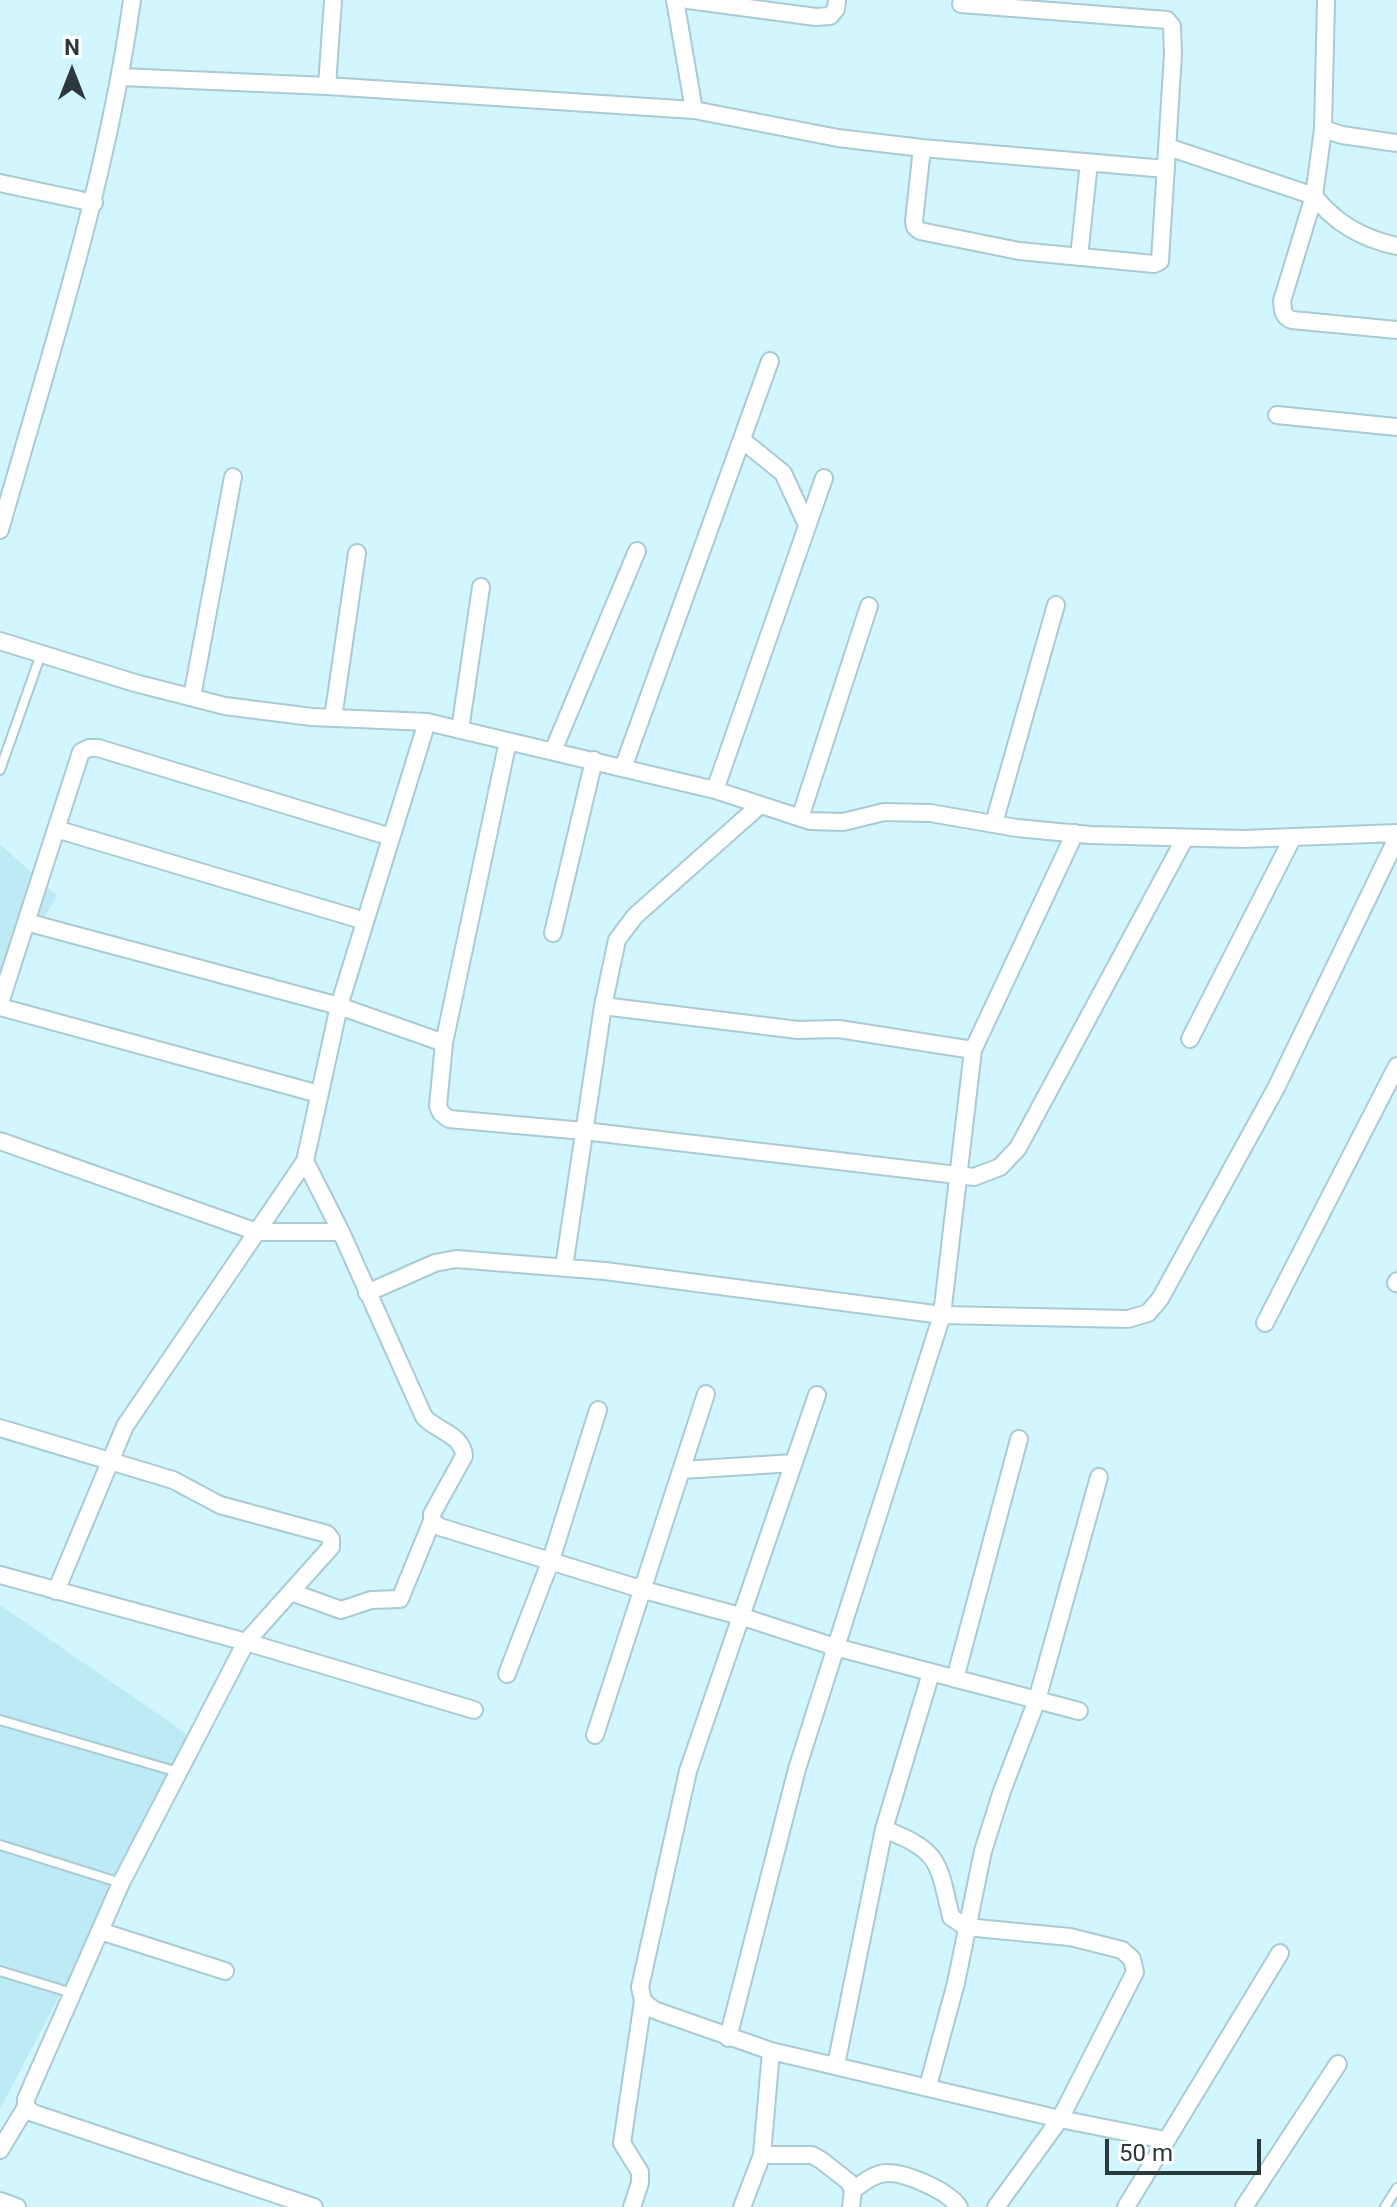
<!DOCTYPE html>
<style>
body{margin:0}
#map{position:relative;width:1397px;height:2207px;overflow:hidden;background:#d2f6fe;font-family:Roboto,sans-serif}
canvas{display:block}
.north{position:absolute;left:32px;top:32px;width:80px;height:80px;-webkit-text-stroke:6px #fff;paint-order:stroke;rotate:0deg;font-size:22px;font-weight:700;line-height:32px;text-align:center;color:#2b393c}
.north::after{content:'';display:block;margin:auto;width:28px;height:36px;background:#2b393c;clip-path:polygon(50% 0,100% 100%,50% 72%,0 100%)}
.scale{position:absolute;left:1105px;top:2139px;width:156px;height:36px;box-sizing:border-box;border:4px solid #2b393c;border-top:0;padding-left:10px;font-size:24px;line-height:28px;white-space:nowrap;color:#2b393c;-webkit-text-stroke:6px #fff;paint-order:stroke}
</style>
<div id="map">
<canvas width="1397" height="2207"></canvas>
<div class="north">N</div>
<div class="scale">50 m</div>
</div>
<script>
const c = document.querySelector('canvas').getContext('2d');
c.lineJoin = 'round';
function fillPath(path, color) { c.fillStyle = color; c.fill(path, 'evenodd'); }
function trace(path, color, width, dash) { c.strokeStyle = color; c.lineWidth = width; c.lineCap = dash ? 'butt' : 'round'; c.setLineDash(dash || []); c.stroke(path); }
const built = new Path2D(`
 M0,844l57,52 -57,95z
 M0,1605l194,134 -194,370z`);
const lane = new Path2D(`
 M0,770l41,-116
 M0,1720l178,52
 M0,1845l121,38
 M0,1971l72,22
 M1385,2207l12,-19`);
const street = new Path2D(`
 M675,0l19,110
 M688,0l128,17 14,-1 6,-7 1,-9
 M1326,0l-3,129 19,6 55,8
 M121,77l206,9 367,24 144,28 84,10 244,21
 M327,86l6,-86
 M1323,129l-9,67 -32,105c1,9 0,15 10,19l105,10
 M1168,147l146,49c21,27 49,43 83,50
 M922,148l-8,73 1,6 5,4 99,20 135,13 6,-3 13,-207 -1,-28 -5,-6 -206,-16
 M0,183l94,20
 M1079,257l10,-95
 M1277,415l120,12
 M742,440l41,33 24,52
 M0,530c50,-176 107,-349 132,-530
 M0,641l135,42 90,23 87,11 115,5 288,68 95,31 33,1 41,-10 46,1 87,15 73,7 153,4 154,-6
 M192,697l41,-220
 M333,718l24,-165
 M460,730l21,-143
 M553,751l84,-200
 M623,768l147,-407
 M715,790l109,-312
 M800,818l69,-212
 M994,823l62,-218
 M56,829l309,92
 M26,922l313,84 105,37 -6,63 3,7 8,6 135,12 390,46 26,-10 18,-19 167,-310
 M553,933l41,-173
 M0,1003l81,-251 8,-4h9l293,89
 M603,1006l195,24 41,-1 134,21
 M0,1007l319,87
 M1190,1039l103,-202
 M444,1043l64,-302
 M0,1141l257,91h84
 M305,1161l36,71 83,185c13,14 39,18 40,39l-32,58v7l8,6 204,63 96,26 95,31 244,64
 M564,1267l39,-261 14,-66 18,-24 124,-110
 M1396,1283l1,-2
 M367,1293l68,-30 21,-4 149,12 337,44 186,4 20,-6 12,-14 116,-211 121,-250
 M1265,1323l132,-257
 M817,1395l-129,376 -48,216 3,14 11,9 117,41 289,68 105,21
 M0,1428l173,52 47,25 107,29 4,5v8l-85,95 -125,241 -95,216v8l7,6 281,94
 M682,1470l112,-7
 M0,1575l246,67 228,68
 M56,1591l69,-165 180,-265 34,-155 88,-284
 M291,1592l50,18 30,-10 29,-1 32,-78
 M507,1674l44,-114 47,-150
 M955,1679l64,-240
 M595,1735l111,-341
 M884,1829c56,22 54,32 67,88l15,10 104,10 52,13 10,9 3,13 -75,147 -64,88
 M100,1931l125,40
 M728,2038l69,-269 145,-454 31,-265 102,-217
 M836,2065l48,-236 47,-156
 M928,2086l28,-103 27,-132 19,-60 35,-91 62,-223
 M0,2150l26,-43
 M762,2155h50l9,5 28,22 4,8 -2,17
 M853,2190c10,-7 20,-16 33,-17 20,-1 62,18 73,34
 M0,2201l17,6
 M632,2207l8,-24v-11l-18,-29 21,-142
 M742,2207l20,-52 9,-104
 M1126,2207l154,-254
 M1244,2207l94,-143`);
fillPath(built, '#beeaf5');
trace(lane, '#a9cbd3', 12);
trace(street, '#a9cbd3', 20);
trace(lane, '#fff', 8);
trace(street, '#fff', 16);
</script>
